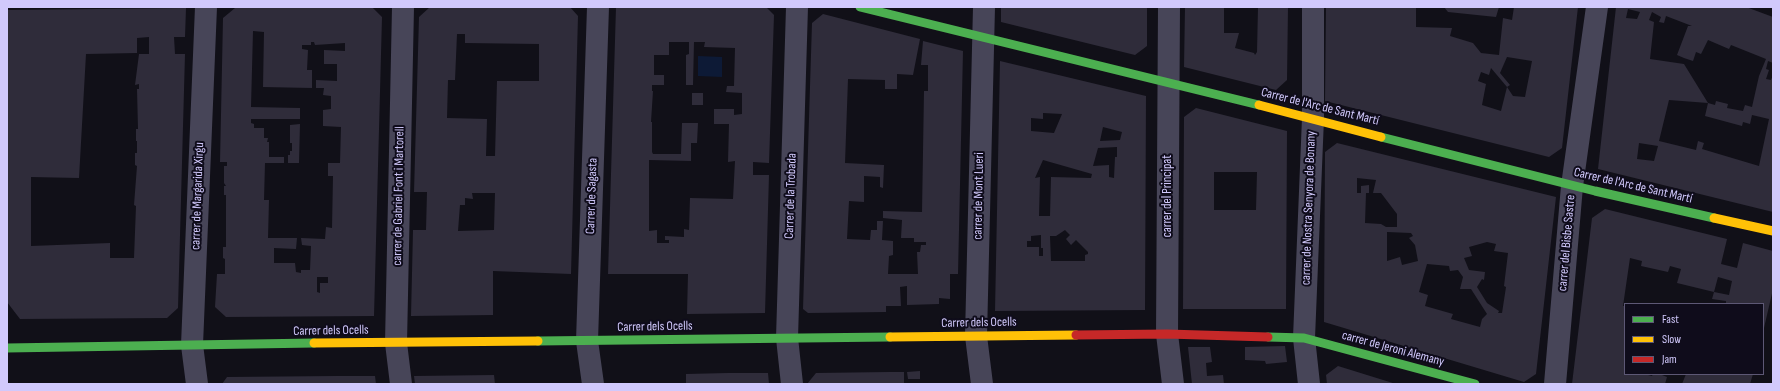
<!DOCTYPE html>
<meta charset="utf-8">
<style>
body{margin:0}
#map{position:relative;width:1780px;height:391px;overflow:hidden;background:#111018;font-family:"Sofia Sans Condensed",sans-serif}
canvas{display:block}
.frame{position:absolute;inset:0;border:8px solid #d1c9fc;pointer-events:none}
.legend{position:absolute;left:1624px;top:303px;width:140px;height:72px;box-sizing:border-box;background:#0f0c1b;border:1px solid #5d5875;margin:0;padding:5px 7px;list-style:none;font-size:12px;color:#d1c9fc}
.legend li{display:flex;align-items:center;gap:8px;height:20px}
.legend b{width:20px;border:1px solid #5d5875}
</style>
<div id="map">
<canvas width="1780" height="391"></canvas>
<div class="frame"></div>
<ul class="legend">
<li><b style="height:5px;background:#4caf50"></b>Fast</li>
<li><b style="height:5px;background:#ffc107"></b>Slow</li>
<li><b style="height:5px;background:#c62828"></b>Jam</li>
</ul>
</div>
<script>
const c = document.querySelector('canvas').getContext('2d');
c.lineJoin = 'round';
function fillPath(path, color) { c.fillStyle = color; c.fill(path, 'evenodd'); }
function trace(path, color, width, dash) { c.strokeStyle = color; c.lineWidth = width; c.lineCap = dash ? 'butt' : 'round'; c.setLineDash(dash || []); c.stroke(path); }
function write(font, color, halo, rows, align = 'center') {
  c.font = font + ' "Sofia Sans Condensed",sans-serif'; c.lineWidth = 4; c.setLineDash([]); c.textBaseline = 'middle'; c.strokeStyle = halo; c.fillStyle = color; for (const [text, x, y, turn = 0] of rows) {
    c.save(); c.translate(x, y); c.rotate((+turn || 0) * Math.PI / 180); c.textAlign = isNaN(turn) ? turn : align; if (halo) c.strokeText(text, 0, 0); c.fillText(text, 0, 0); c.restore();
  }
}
const water = new Path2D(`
 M698,56l24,1v20l-24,-1z`);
const building = new Path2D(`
 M372,7l10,10 -8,299 -148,1 -11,-10 2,-33h8v-15l-2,-1v-11h3v-52h-2v-9h2l-2,-3v-17h3v-4h-7l3,-144 12,-10zM253,31l11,1 -1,55 49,1v-18h-5l1,-20 -6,-1v-4h9v-3h3l1,3 30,-2v8l-21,-1v14h13v17l-21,-1v8h8l-1,7 8,1v13l-8,1v16l18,1 -1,36h-12v13h5l-1,52 -6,-1 -1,12 -24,-1 1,7 9,1 -1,24h-9v3l-5,-1 -1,-9h-21v-15l22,1 1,-11h-29l1,-38h-5l1,-37h19v-6h-15v-15h-2l1,-4h-4v-10h-10v-4l-3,-1v-4h49v-11l-49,-1zM317,277h11v6h-8v10l-3,-1z
 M430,7h140l8,9 -7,258 -78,-3v44l-82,1 2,-86h13l1,-38h-13l5,-175zM457,34h8v9l74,1v37h-42l-2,75h-9l1,-37 -40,-1 1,-38h7zM472,193h23l-1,37 -36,1 2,-26h5v-7l8,1z
 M616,7h150l8,8 -5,148 -16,-1v13h16l-4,138 -78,1 1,-40h-80zM669,42h20v12l-3,1v30h7l1,-43h11l-1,5 31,1 -1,38h-7l-1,6 16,1v21l-8,1v-6h-20v15h15l-1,38 7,-1 -2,38 -43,-1 -1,32 -5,-1v8l-19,-1v4h4v3h-12v-13l-8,1v-71l42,1v-18h6l1,-20h-16l-1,31h-28l-1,-2v-30h-1l2,-31h-1v-6h12v-10h-10v-20h15z
 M1001,7h146v39l-12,9 -134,-33z
 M1185,7h39v26h15l-4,15 19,5 1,2 2,-3 1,-45h30l-1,73 -11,10 -92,-23z
 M1326,7h90v20l36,1 -2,8 23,7 8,10 18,2 4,-37 9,2 2,-13h64l-16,141 -13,9 -224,-56zM1507,57l25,4 -7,36 -12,-1 -6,-9 3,-2 -10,-12zM1491,68l16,19 -6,24 -19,-6 4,-21 -8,-3 3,-9 8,3z
 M1444,7h55l-3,10 -48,-5z
 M1616,7h130l27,10v46l-5,-2 -2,8 3,1 -3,9 5,1 2,-5v137l-175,-43zM1628,9l12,3 -3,7 -11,-1zM1652,12l9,5 -2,5 5,1 2,-7 26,10h-4l-11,29 7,3 9,3 3,-9 5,2 7,-14 21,9 2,-4 35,14 -7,17 -7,31 -7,-2 -2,6 -16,-3 1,-4 -12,-3 -1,4 -7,-2 -3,13 37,10 1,-4 7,2 2,-9 17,4 -10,47 -57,-17 2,-6 -6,-2 -2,9 -37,-9 10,-41 39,3 -24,-39 -34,-5 4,-37 -5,-2zM1639,143l19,3 -4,15 -17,-2z
 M186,8l-1,29h-11l1,17h10l-7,254 -11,10 -147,1 -13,-17v-292zM149,37v17h-10l-4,31 4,-1v5h-2l1,40h-2v12h1v12h-2v12l2,1 -3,39 2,1 -2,52h-24v-15l-79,3v-69l48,1 7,-124 51,-1v-15z
 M823,14l97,25 -7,36 -16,-1v15h-12v-9l-37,-1 -3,84 39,2 -1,23 -3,-1v-10l-16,-1v26l-15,-1 -2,38 23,1 1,-10h6v-9h6l-1,19 11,1v14l-4,1 -1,18h30l-1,-22h3l1,-7h5v-3h-12v-4h-13l1,-18 -19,-2v-7l39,1 2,-121h4v-26h-7l2,-24 40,10 -5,223h-8v25l-11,-1v6l-32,1v-19l-7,1 1,19h-15v6l-78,1 -5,-4 9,-286z
 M1000,61l146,35 -1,214 -150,1zM1043,113l19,1 -8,19 -23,-2v-13l12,1zM1103,127l19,5 -2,8 -20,1zM1117,147v10h-2l-1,21 -5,-1v-12l-16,1 5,-18zM1043,160l49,14 -1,4 -40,-1 -1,39h-11l1,-39 -5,1zM1065,230l5,5 -4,4 5,6 5,-5 12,12v2l-3,1v6h-34l-1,-25h6zM1041,235v13h2v8h-4v-9h-12v-6h4v-5z
 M692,93h11v12h-11z
 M1196,108l91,23 -1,178h-103l1,-192zM1214,172h43l-1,38h-42z
 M300,124l-1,39h-11v-8h2v-4h2v-8h-2v-18z
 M1337,143l219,54 -20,177 -12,8 -200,-60 1,-170zM1357,178l19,2 -3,13h8l16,21v13h-11l-5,-3 -16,-1 1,-30h3v-8l-8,1v7h-4zM1387,232l24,1 2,3 -4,2 6,7 3,16 -16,4 -2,-8 -13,4zM1487,242l9,2 -2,7 14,2 -4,33 2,1 -4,26h-4l1,-2 -12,-8 -10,-16 5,-8 2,1 1,-8 -16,-2 -5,-12 8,-2 -3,-9zM1427,264l22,2 1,5 8,-1 5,7 -3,12h11l16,25 -5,5 -2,8 -29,-8 2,-5 -28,-8 3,-11 -9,-3z
 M1605,209l122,30 -6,25 16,4 6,-25 30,8v38l-9,39 -1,-24h-37v-3l-14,-2 2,-7 15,3 3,-14 -14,-4 -4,15 -37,-9 4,-14 -11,-3 -2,6 -27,-6 1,-5 -12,-3 -7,48h2v68h19l8,2 1,-2h9v1l5,2 -2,7h-93l20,-166z
 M1285,346l2,16 -21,2 -1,-3 -20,-1v-13z
 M1188,347h22l2,15 -6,1 1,13 16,-1 1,9h-32z
 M1338,366l58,18h-69l-1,-9z
 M920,371v8h-12l-1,-7z
 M889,372h15v12h-97l9,-11z
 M728,373h40l1,11h-83v-10z
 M1686,374h67l-3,10h-68z
 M494,375l1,9h-80l-1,-8z
 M336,376h39l1,8h-154l5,-7z`);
const street = new Path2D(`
 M1169,7l-2,327 6,50
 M197,384l-5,-39 14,-338
 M401,384l-5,-41 7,-336
 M593,384l-6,-43 11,-334
 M792,384l-5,-46 10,-331
 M982,384l-6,-48 8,-329
 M1309,384l-5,-46 9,-220v-111
 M1555,384l17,-198 25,-179`);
const fast = new Path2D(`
 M860,7l399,98
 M1381,137l214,54 119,27
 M1268,337l36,1 171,46
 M538,341l352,-4
 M7,348l307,-5`);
const slow = new Path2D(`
 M1259,105l122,32
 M1714,218l59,13
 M890,337l186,-2
 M314,343l224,-2`);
const jam = new Path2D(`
 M1076,335l91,-1 101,3`);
const streetNames = [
 ["Carrer de l'Arc de Sant Martí",1320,107,14],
 ["Carrer de l'Arc de Sant Martí",1633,186,13],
 ["carrer de Margarida Xirgu",198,196,-88],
 ["carrer de Gabriel Font i Martorell",399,196,-89],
 ["Carrer de Sagasta",592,196,-88],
 ["Carrer de la Trobada",791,196,-88],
 ["carrer de Mont Lueri",979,196,-89],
 ["carrer del Principat",1168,196,-90],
 ["carrer de Nostra Senyora de Bonany",1309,208,-88],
 ["carrer del Bisbe Sastre",1567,243,-85],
 ["Carrer dels Ocells",979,323,-1],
 ["Carrer dels Ocells",655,327,-1],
 ["Carrer dels Ocells",331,331,-1],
 ["carrer de Jeroni Alemany",1393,349,15]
];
fillPath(water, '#0d1a36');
fillPath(building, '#2f2c3a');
trace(street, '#474558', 22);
trace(fast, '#4caf50', 9);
trace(slow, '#ffc107', 9);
trace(jam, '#c62828', 9);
write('13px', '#d1c9fc', '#0f0c1b', streetNames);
</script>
